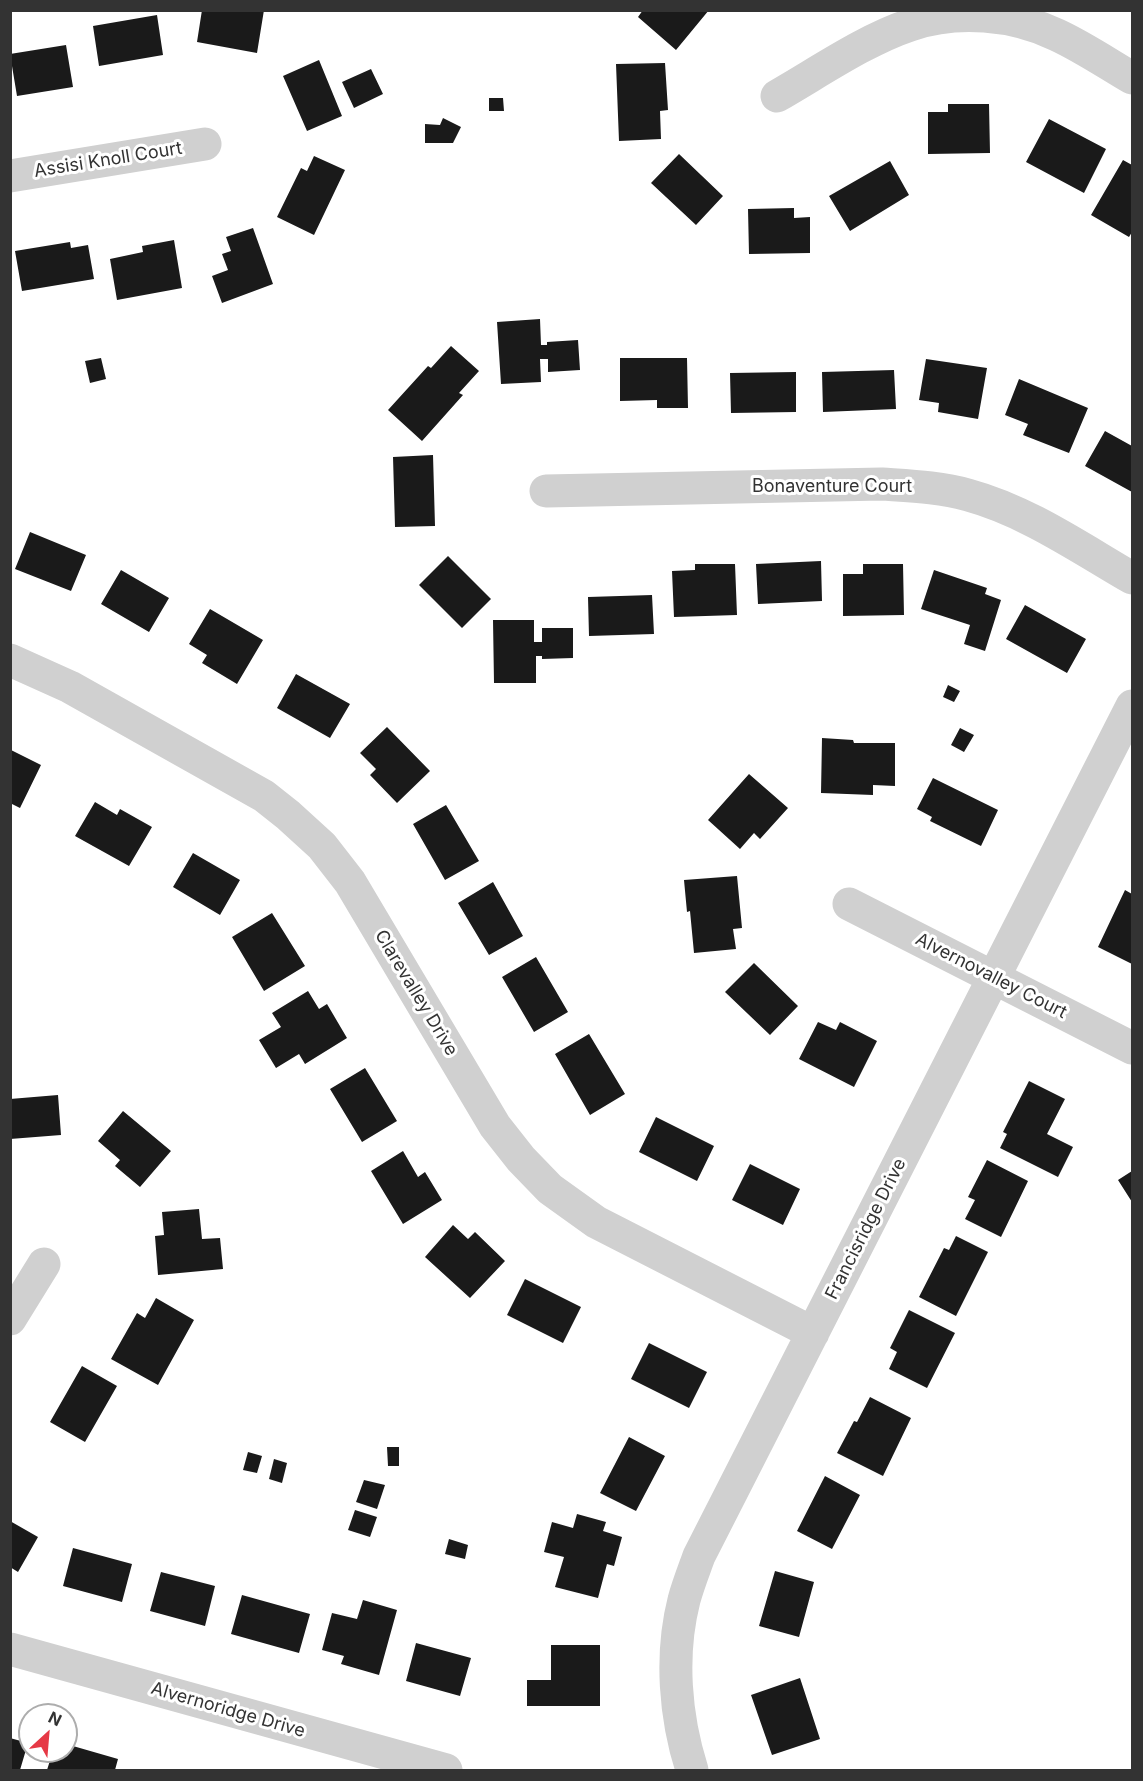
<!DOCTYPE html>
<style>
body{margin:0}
#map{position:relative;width:1143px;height:1781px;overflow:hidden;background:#fff;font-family:Inter,sans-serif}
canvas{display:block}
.frame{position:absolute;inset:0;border:12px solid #333;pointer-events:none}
.north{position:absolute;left:18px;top:1703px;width:60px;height:60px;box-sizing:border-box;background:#fff;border:2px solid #adadad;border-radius:50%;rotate:26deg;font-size:16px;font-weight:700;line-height:24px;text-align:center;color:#333}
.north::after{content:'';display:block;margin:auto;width:21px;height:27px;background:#e63946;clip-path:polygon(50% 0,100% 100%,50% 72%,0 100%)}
</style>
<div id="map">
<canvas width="1143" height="1781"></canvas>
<div class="frame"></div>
<div class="north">N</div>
</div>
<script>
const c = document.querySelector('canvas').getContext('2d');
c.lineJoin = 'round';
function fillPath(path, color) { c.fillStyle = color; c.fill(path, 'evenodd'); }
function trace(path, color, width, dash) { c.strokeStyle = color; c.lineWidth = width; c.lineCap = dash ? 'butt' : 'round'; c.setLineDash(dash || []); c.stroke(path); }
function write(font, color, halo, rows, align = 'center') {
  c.font = font + ' Inter,sans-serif'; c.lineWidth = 6; c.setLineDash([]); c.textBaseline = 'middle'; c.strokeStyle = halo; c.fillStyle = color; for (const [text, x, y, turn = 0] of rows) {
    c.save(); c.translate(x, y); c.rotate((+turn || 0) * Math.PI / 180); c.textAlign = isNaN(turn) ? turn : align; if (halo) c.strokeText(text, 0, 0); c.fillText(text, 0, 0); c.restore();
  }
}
const building = new Path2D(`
 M202,10h62l-7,43 -60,-11z
 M643,10h66l-33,40 -38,-33z
 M157,15l6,40 -64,11 -6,-40z
 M66,45l7,42 -56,9 -7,-42z
 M319,60l23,56 -35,15 -24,-55z
 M665,63l3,47 -8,1 1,28 -42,2 -3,-77z
 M371,69l12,25 -29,14 -12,-26z
 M489,98h14l1,13h-15z
 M948,104h41l1,49 -62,1v-42h20z
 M443,118l18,9 -8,16h-28v-19l15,1z
 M1049,119l57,30 -22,44 -58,-31z
 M679,154l44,42 -27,29 -45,-42z
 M314,156l31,14 -31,65 -37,-18 24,-49 6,3z
 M1123,160l9,5v67l-3,5 -38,-22z
 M890,161l19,34 -59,36 -21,-35z
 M794,208v10l16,-1v36l-61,1 -1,-45z
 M253,228l20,56 -51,19 -10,-27 16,-6 -6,-16 9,-3 -5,-14z
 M174,240l8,48 -65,12 -7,-41 33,-7 -1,-6z
 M70,242l1,6 17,-3 6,34 -72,12 -7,-40z
 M540,319l1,26h6v-3l31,-2 2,30 -32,2v-13h-8l1,23 -40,2 -4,-62z
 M451,346l28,25 -20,22 4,2 -41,46 -34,-31 40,-44 3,2z
 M101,358l5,21 -16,4 -5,-22z
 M620,358h67l1,50h-31v-8l-37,1z
 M926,359l61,9 -9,51 -40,-7 1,-9 -20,-3z
 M894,370l2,39 -73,3 -1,-40z
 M796,372v40l-65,1 -1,-40z
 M1019,379l69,29 -19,45 -46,-18 5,-11 -23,-9z
 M1105,431l27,15v46l-47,-26z
 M433,455l2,71 -40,1 -2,-70z
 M30,532l56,23 -15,36 -56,-22z
 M448,556l43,43 -29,29 -43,-43z
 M821,561l1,40 -64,3 -2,-40z
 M695,564h40l2,51 -63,2 -2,-46 23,-1z
 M863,564h40l1,51 -61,1v-42h20z
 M121,570l48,28 -20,34 -48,-28z
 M934,570l53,18 -2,6 16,6 -16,51 -21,-7 6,-19 -49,-16z
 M652,595l2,39 -65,2 -1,-39z
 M1025,605l61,34 -19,34 -61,-34z
 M210,609l53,31 -26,44 -35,-21 5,-8 -18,-11z
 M493,620h41v22h8v-14h31v30l-31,1v-3h-6v27h-42z
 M296,674l54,30 -20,34 -53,-30z
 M948,685l12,6 -6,11 -11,-5z
 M387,727l43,44 -33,32 -27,-28 6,-6 -16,-16z
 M960,728l14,7 -10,17 -13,-7z
 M822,738l31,2 1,3h41v43l-22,-1v10l-52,-2z
 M11,750l30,15 -21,43 -10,-5z
 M749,774l39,34 -28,31 -6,-6 -14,16 -32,-29z
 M933,778l65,32 -17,36 -51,-25 2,-4 -15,-8z
 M95,802l22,13 3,-6 32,18 -23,39 -54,-30z
 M446,805l33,56 -34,19 -32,-56z
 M193,853l47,27 -20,35 -47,-28z
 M737,876l5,52 -9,1 3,20 -42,4 -4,-42 -3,1 -3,-32z
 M493,882l30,54 -34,19 -31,-52z
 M1125,890l7,4v70l-34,-17z
 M272,913l33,53 -41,25 -32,-54z
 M536,957l32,55 -34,20 -32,-55z
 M754,963l44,43 -28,29 -45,-43z
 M308,991l11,18 8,-5 20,34 -42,26 -6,-10 -23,14 -17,-28 22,-13 -9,-14z
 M818,1022l18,8 4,-8 37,19 -23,46 -55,-28z
 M589,1034l36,60 -35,21 -35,-61z
 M365,1068l32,53 -35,21 -32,-53z
 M1029,1081l36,18 -18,35 26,13 -15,30 -58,-29 7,-14 -4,-2z
 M58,1095l3,40 -51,4v-40z
 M123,1111l48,40 -31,36 -25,-21 5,-6 -22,-19z
 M656,1117l58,29 -17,35 -58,-29z
 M403,1151l15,26 7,-5 17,28 -39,24 -32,-53z
 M987,1160l41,21 -27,56 -36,-18 10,-19 -7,-3z
 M750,1164l50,25 -17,36 -51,-25z
 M1132,1171v31l-14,-22z
 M199,1209l3,30 18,-1 3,31 -65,6 -3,-39 9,-1 -2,-23z
 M453,1225l15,14 7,-7 30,29 -35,37 -45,-41z
 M956,1236l32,16 -32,64 -37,-19 25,-49 5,2z
 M525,1279l56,28 -18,36 -56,-28z
 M156,1298l38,22 -36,65 -47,-26 26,-46 8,5z
 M909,1310l46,23 -28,55 -38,-19 8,-17 -7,-4z
 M649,1343l58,29 -18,36 -58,-29z
 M82,1366l35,20 -32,56 -35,-20z
 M870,1397l41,21 -28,58 -46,-23 17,-32 3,1z
 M629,1437l36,19 -29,55 -36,-18z
 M387,1447h12v19h-11z
 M248,1452l14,4 -5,17 -14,-3z
 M274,1459l13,4 -5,20 -13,-4z
 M825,1476l35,19 -28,54 -35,-18z
 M364,1480l21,5 -8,24 -21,-7z
 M355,1510l22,7 -7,20 -22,-7z
 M577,1514l29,8 -3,9 19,6 -8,29 -7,-2 -9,34 -43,-11 9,-30 -20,-5 8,-30 21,6z
 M10,1521l28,16 -20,35 -8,-5z
 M449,1539l19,6 -3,14 -20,-5z
 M73,1548l59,16 -10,38 -59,-16z
 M775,1571l39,11 -15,55 -40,-11z
 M161,1572l54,14 -10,40 -55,-15z
 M242,1595l68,19 -11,39 -68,-19z
 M363,1600l34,10 -18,65 -38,-11 3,-8 -22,-6 10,-37 25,6z
 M416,1643l55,15 -11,38 -54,-15z
 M551,1645h49v61h-73v-26h24z
 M800,1678l20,61 -48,16 -21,-60z
 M10,1738l18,5 -8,27h-10z
 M66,1744l52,15 -3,11h-68l6,-19h13z`);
const street = new Path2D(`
 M777,96c42,-24 88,-56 133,-71 47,-16 103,-11 147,10 26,12 51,29 75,43
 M10,176l195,-32
 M546,491l336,-7c29,2 58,3 86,11 59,16 112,53 164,83
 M10,660l60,27 194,109 24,19 34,31 28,36 145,244 26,33 29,30 46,33 217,111
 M849,904l283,144
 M10,1319l34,-55
 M10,1649l436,121
 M692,1770c-17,-53 -22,-115 -8,-170 4,-15 10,-30 15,-44l433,-850`);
const streetNames = [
 ["Assisi Knoll Court",108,160,-9],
 ["Bonaventure Court",832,487],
 ["Alvernovalley Court",991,976,27],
 ["Clarevalley Drive",416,993,59],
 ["Francisridge Drive",866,1229,-63],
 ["Alvernoridge Drive",228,1710,16]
];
fillPath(building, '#1a1a1a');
trace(street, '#d0d0d0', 33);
write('18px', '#333', '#fff', streetNames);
</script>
